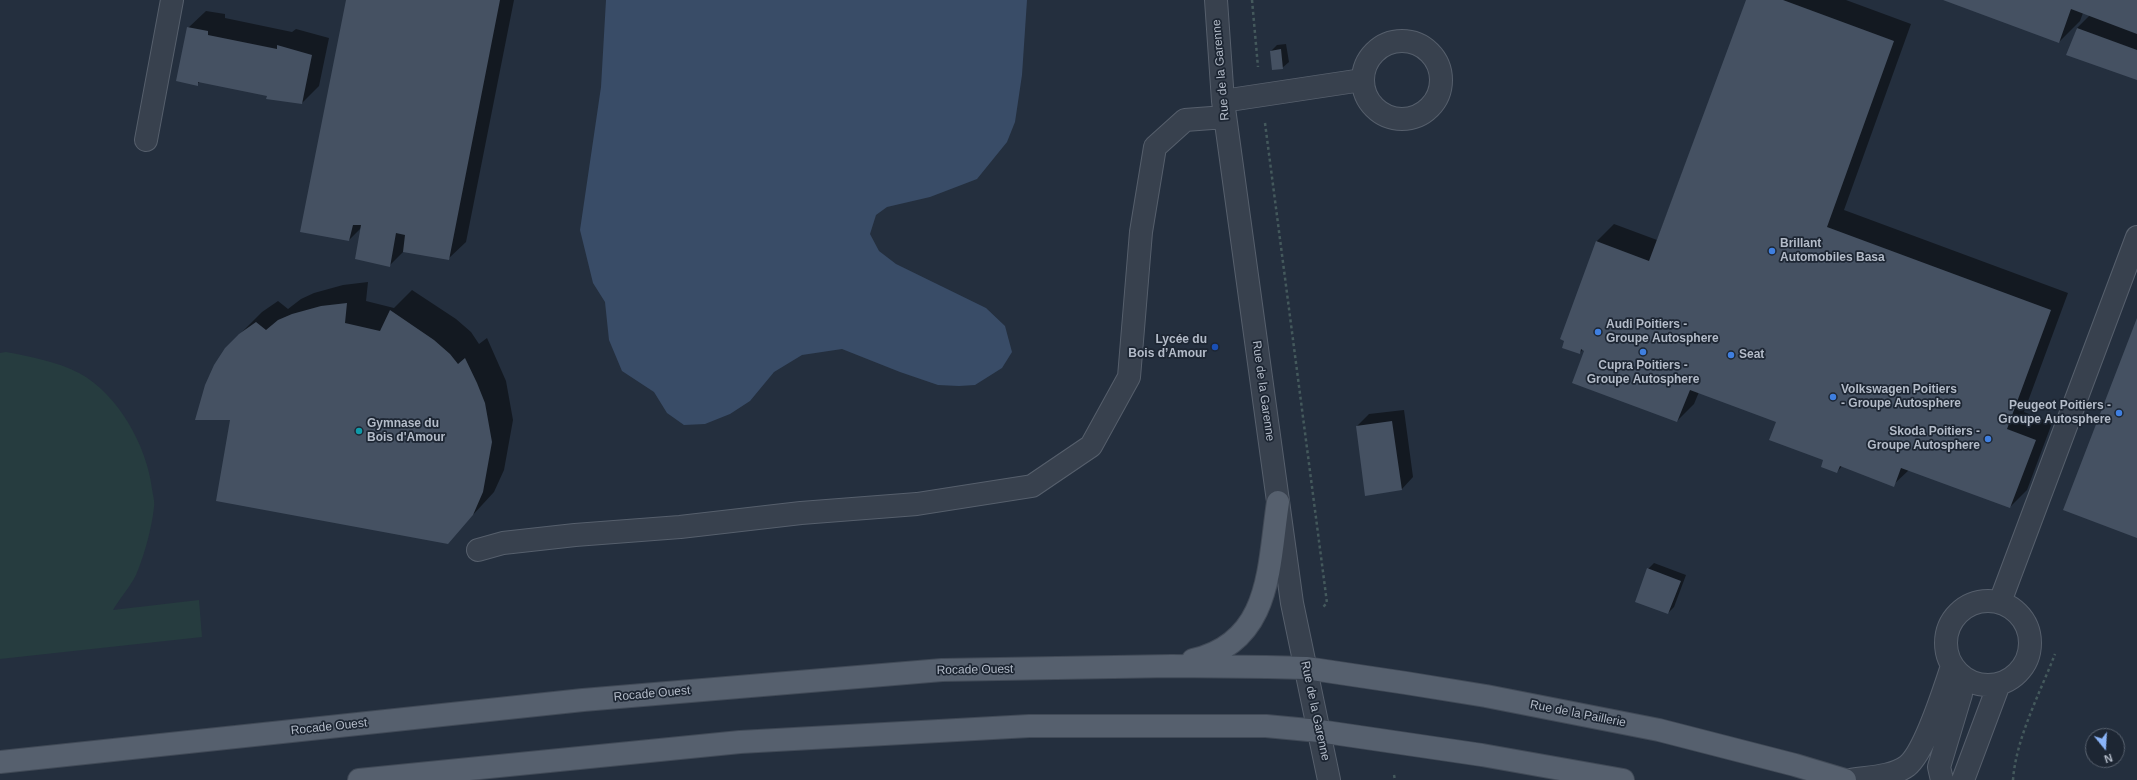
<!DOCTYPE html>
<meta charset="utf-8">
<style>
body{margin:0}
#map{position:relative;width:2137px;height:780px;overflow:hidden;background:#242f3e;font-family:Arial,sans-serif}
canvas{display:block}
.north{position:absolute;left:2085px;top:728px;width:40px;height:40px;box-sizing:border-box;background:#1d2633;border:1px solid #59626f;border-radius:50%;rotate:162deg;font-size:11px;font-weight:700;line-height:16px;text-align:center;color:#b4bcc9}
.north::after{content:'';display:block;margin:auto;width:14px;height:18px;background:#8ab4f8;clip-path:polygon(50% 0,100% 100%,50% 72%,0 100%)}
</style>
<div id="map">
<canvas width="2137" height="780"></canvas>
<div class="north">N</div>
</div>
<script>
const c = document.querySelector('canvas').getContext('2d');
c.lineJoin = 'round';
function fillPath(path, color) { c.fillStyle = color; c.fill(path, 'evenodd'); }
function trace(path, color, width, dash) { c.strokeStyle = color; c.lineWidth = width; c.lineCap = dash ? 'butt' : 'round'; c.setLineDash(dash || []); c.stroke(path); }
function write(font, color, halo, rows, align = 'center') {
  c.font = font + ' Arial,sans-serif'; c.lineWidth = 3.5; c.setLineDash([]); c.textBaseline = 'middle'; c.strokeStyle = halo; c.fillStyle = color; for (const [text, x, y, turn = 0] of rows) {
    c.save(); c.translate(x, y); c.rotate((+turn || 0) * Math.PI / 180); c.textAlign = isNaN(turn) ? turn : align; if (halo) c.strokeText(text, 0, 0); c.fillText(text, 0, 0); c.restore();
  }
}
const green = new Path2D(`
 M6,352c26,5 49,9 73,21 39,21 68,73 73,116 1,6 3,13 2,18 -2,20 -10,50 -18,68 -6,12 -16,23 -23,35l86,-10 3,37 -202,22v-306z`);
const water = new Path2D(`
 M606,0h421l-5,75 -7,47 -8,20 -30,37 -47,18 -43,10 -11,8 -6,19 9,17 17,13 90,44 19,18 7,26 -10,16 -27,17 -16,1 -21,-1 -38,-13 -58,-23 -40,6 -28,17 -24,29 -20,13 -25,10 -21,1 -17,-12 -13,-21 -32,-21 -13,-31 -4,-38 -12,-19 -13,-53 21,-143z`);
const shadow = new Path2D(`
 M348,0h166l-48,242 -18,17 -44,-8 -15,15 -28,-38 -12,12z
 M1747,0h99l65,24 -67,186 224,83 -44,119 28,11 -25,67 -17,17 -101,-37 -16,15 -51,-19 -5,6 -13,-13 -47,-38 -78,-29 -5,12 -17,17 -92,-71 -2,-1 -3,4 17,-112 17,-17 43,16z
 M1945,0h192v79l-69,-25 9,-26 13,-13 -7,-2 -3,8 -21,21z
 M206,11l19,3v4l67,14 4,-3 33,9 -10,48 -17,17 -101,-22 -4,3 -9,-56z
 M1286,44l3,18 -7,6 -11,-17 6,-6z
 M368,282l-2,19 28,7 18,-18 44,29 15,13 8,12 8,-6 19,43 7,39 -9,50 -10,22 -47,51 -216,-124 -5,-71 36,-36 16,-11 10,8 13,-10 13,-6 29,-8z
 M1404,410l9,67 -12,13 -44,-64 12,-12z
 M1654,563l32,12 -12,32 -6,6 -20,-44z`);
const building = new Path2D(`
 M346,0h154l-51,260 -46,-8 2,-17 -9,-2 -6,34 -35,-8 6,-34h-8l-4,16 -49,-9z
 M1746,0h37l111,41 -67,186 224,83 -44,119 29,11 -26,68 -109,-40 -7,19 -54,-21 -3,7 -16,-6 2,-7 -54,-20 7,-18 -86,-32 -13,32 -105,-39 12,-32 -3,-2 -1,5 -18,-6 2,-7 -4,-2 36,-98 53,20z
 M1943,0h194v34l-66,-25 -12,34z
 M187,27l21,4v4l69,14v-4l35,10 -10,49 -36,-5 1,-3 -69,-14v4l-22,-5z
 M2077,28l60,22v30l-71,-25z
 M1281,49l2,20 -11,1 -2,-19z
 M347,303l-2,20 35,8 10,-21 44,30 16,14 8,10 7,-6 12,25 8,20 7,39 -9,50 -10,23 -25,29 -232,-43 14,-81h-35l10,-35 9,-20 11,-17 14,-14 17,-12 10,8 12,-10 14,-6 29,-8z
 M2137,318v220l-74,-28z
 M1392,421l10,69 -37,6 -9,-70z
 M1647,568l34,13 -13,33 -33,-12z`);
const path = new Path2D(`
 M1252,0l6,67
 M1265,123l62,480 -5,5
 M1394,775l1,5
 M2013,780c3,-42 27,-87 42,-126`);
const minor = new Path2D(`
 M1216,0l7,101 69,502 37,177
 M1363 80a39 39 0 1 1 78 0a39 39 0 1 1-78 0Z
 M1223,101l139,-21
 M146,140l26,-140
 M478,550l25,-7 72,-8 105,-8 121,-14 116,-9 115,-18 59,-40 38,-69 12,-145 14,-85 30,-27 40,-3
 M1946 643a42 42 0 1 1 84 0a42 42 0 1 1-84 0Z
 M2000,602l137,-365
 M1850,780c18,-3 42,-3 57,-14 18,-14 37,-76 45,-100
 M1942,780l-3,-13 22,-73v-18
 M1963,780l36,-96`);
const major = new Path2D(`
 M1193,660c79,-18 75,-93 85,-158
 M0,762l583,-62 359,-30 229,-4 96,1 39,1 100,15 80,13 173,34 136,35 50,15
 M359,780l381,-38 289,-16h237l53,5 163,24 141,25`);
const markers = [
 [1772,251,4,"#3f7fe0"],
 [1598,332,4,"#3f7fe0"],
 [1215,347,4,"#1a4fb4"],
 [1643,352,4,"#3f7fe0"],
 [1731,355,4,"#3f7fe0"],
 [1833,397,4,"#3f7fe0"],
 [2119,413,4,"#3f7fe0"],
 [359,431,4,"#0f9aa8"],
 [1988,439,4,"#3f7fe0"]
];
const streetNames = [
 ["Rue de la Garenne",1221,70,-95],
 ["Rue de la Garenne",1263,391,82],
 ["Rocade Ouest",975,670,-1],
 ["Rocade Ouest",652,694,-5],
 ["Rue de la Garenne",1315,711,78],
 ["Rue de la Paillerie",1578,714,11],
 ["Rocade Ouest",329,727,-6]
];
const poiNames = [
 ["Brillant",1780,244],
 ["Automobiles Basa",1780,258],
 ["Audi Poitiers -",1606,325],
 ["Groupe Autosphere",1606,339],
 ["Lycée du",1207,340,"right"],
 ["Bois d’Amour",1207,354,"right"],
 ["Seat",1739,355],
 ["Cupra Poitiers -",1643,366,"center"],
 ["Groupe Autosphere",1643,380,"center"],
 ["Volkswagen Poitiers",1841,390],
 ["- Groupe Autosphere",1841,404],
 ["Peugeot Poitiers -",2111,406,"right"],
 ["Groupe Autosphere",2111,420,"right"],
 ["Gymnase du",367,424],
 ["Bois d'Amour",367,438],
 ["Skoda Poitiers -",1980,432,"right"],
 ["Groupe Autosphere",1980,446,"right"]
];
fillPath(green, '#263c3f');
fillPath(water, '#394c67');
fillPath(shadow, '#0007');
fillPath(building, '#455162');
trace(minor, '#565f6c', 24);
trace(major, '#414a57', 24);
trace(path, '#44595c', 2.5, [3, 3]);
trace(minor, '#38414e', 22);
trace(major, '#56606e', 22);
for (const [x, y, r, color] of markers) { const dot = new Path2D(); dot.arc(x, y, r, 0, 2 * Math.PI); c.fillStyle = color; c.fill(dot); trace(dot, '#1d2633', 1.5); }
write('12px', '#b4bcc9', '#1d2633', streetNames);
write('bold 12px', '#b4bcc9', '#1d2633', poiNames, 'left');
</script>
